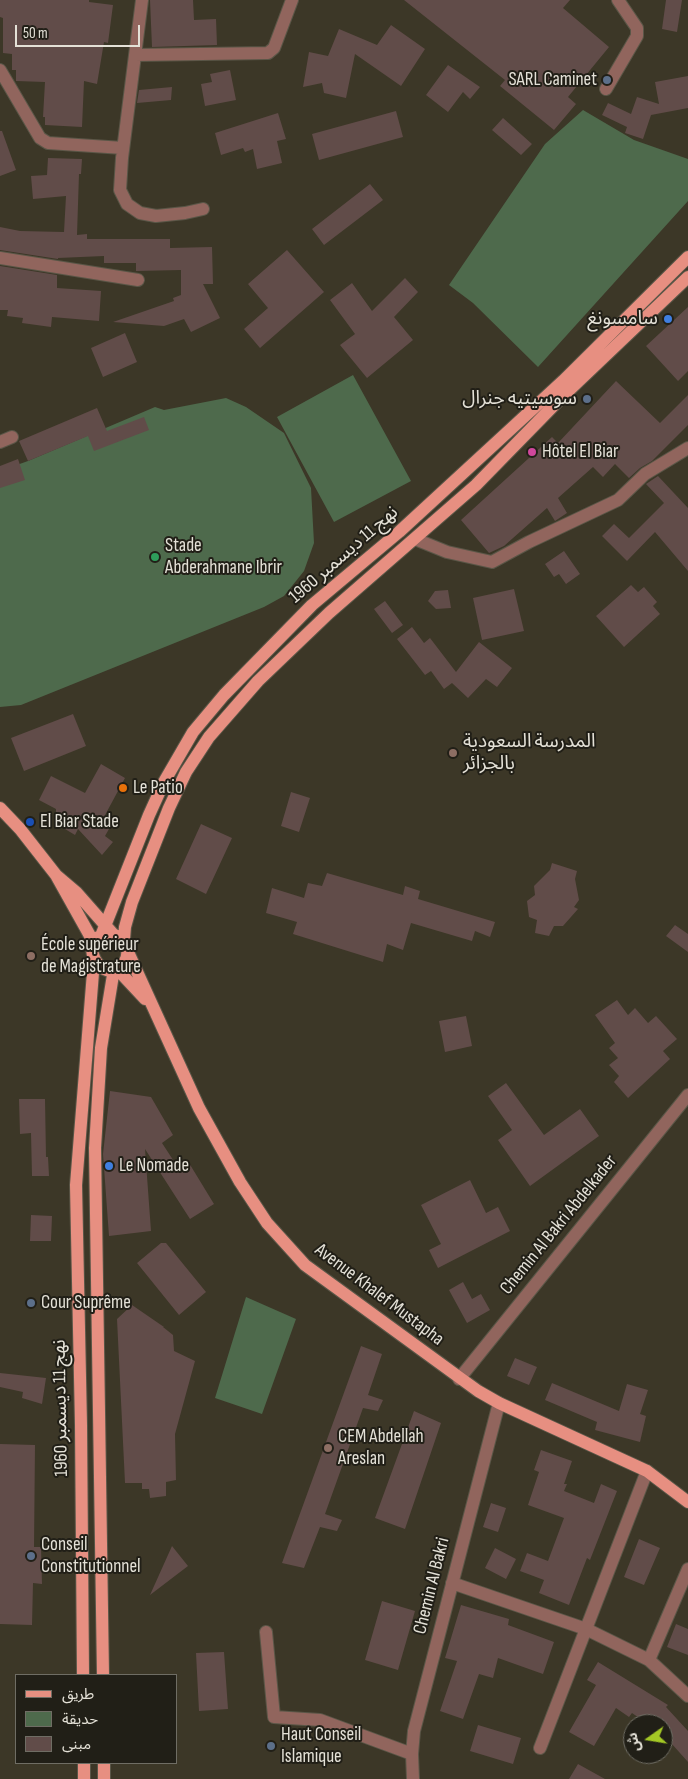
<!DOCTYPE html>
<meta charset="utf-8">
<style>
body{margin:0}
#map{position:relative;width:688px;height:1779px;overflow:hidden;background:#3c3727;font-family:"Sofia Sans Condensed","Noto Sans Arabic",sans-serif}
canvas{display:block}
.legend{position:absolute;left:15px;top:1674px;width:162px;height:90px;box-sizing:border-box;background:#211f17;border:1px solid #6f6d64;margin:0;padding:6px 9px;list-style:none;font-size:15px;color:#e4e1d7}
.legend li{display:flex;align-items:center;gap:10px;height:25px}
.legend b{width:25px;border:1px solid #6f6d64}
.north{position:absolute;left:623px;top:1714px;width:50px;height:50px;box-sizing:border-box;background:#211f17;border:1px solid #6f6d64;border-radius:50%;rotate:257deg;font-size:14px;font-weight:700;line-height:20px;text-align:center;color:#e4e1d7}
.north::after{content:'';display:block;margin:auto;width:18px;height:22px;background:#a4c825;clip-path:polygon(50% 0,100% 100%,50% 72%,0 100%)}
.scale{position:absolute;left:15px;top:25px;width:125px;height:22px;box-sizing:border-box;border:2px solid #e4e1d7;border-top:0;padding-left:6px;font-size:15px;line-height:18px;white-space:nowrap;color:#e4e1d7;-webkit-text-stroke:4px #211f17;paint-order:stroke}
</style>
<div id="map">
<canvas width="688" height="1779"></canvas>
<ul class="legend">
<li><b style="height:6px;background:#e78f81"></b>طريق</li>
<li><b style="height:14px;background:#4e6a4c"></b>حديقة</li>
<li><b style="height:14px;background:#614c49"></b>مبنى</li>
</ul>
<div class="north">ش</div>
<div class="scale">50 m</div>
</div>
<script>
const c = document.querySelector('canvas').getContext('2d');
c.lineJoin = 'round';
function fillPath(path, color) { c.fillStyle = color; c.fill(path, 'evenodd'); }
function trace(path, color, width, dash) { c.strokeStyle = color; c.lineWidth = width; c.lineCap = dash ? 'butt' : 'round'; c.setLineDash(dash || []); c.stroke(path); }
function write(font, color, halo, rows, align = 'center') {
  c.font = font + ' "Sofia Sans Condensed","Noto Sans Arabic",sans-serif'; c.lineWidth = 4; c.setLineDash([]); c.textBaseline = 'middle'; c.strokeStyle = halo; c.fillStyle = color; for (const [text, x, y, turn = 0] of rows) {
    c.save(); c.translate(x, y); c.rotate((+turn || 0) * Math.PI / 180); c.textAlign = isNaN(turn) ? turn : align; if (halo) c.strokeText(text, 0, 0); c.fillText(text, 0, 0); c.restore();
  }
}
const green = new Path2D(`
 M583,110l51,30 54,19v42l-150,166 -65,-64 -24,-18 96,-141z
 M353,375l58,106 -77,41 -57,-105z
 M226,398l20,9 38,26 27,55 3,55 -10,28 -20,25 -20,11 -243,98 -21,2v-236l28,-10 127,-54 9,3z
 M246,1297l50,22 -34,95 -47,-16z`);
const building = new Path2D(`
 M0,0h89v2l24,3 -5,38 -4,-1 -7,42 -13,-3 -2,46 -37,-2v-8h-2l2,-35 -29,-1v-11h-4v-16l-9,-1v-35l-3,-1z
 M150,0h43l1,20 22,-1 1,26 -65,2z
 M404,0h166l-7,8 46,39 -41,50 8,7 -22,26 -54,-44 5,-6z
 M666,0h16l-5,32 -15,-3z
 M391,25l34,24 -24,37 -46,-32 -9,44 -22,-5 -2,-10 -19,4 6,-35 19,4 11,-27 38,16z
 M448,65l32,22 -10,12 -7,-7 -15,20 -22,-17z
 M230,70l6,30 -31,6 -4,-22 11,-2 -2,-8z
 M688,76v32l-37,7 -8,24 -18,-6 2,-6 -25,-12 6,-12 23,11 6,-17 22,7 -4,-22z
 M172,87l-1,13 -34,3 2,-13z
 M396,111l7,26 -84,23 -7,-26z
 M278,113l8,26 -9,2 5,22 -25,6 -4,-20 -8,3 -2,-4 -22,7 -6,-22z
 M503,118l29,26 -11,11 -29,-25z
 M0,131h2l14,39 -16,6z
 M48,158l34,1 -1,15h-2l-2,61 10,-1v5h83v9l42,-1 1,37h-10l17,34 -29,14 -7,-13 -20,7 -51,-4 61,-21 -1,-3 8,-3v-25l-45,1v-8h-32v-7l-46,2v1l-58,-9v-23l20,4 44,1 2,-36 -33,3 -2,-23 16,-1z
 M370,184l13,16 -59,45 -12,-16z
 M287,250l37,42 -64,56 -16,-19 24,-21 -20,-24z
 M0,266l57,9v13l44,3 -2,30 -47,-4 -1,10 -29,-4 1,-5 -16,-2 1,-6h-8z
 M405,278l13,14 -24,25 19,23 -46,38 -27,-33 15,-11 -25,-34 22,-17 20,28z
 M688,307v64l-10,10 -32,-35z
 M125,333l12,29 -34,15 -12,-29z
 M616,381l44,42 28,-28v30l-36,36 -12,7 -11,10 -14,-14 -12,13 -10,-10 -35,31 9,15 -12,8 -8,-13 -43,38 -15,7 -28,-33 91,-83 6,6z
 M97,408l10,23 37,-14 5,13 -55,21 -6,-15 -60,25 -9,-20z
 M18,459l7,21 -25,8v-22z
 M658,476l30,32v63l-33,-39 -28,29 -25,-25 12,-12 15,14 35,-35 -18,-19z
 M564,551l16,23 -14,10 -7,-10 -5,3 -9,-13z
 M631,585l7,7 6,-5 13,15 -4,4 7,8 -36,33 -28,-31z
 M514,589l10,42 -42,9 -9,-42z
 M448,590l3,18 -15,1 -8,-8 7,-10z
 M385,601l18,24 -11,8 -18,-24z
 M412,627l12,16 6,-5 26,34 23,-30 33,26 -15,19 -11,-8 -18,19 -16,-15 -8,6 -13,-18 -6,4 -28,-36z
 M73,714l13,32 -62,25 -13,-33z
 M101,764l24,14 -21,39 9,5 -8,14 8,6 -11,13 -24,-26 -3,6 -15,-9 5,-8 -9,-4v-5l-17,-9 12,-24 34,17z
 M291,792l19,6 -11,34 -18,-6z
 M201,824l31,14 -26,56 -30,-15z
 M552,863l25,8 -2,8 4,21 -5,7 4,2 -15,17h-9l-5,10 -14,-3 2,-13 -8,-3 -2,-16 8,-6 -1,-9 16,-16z
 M327,873l76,22 2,-9 15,5 -2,8 77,23 -5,15 -15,-6 -3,10 -61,-18 -8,27 -16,-6 -4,18 -90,-28 4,-12 -31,-9 6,-25 32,10 4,-15 14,3z
 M675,925l13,9v18l-22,-16z
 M617,1000l11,15 7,-7 13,15 8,-7 21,23 -14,12 7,8 -42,39 -14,-16 5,-6 -10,-11 9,-7 -9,-10 6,-5 -20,-28z
 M466,1016l6,30 -27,6 -6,-31z
 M506,1083l38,52 36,-26 19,27 -69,50 -32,-46 14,-10 -24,-34z
 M110,1091l41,6 22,38 -11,8 17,26 10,-6 25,41 -24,15 -45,-70 6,82 -42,5 -6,-82z
 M19,1099h26l1,58h2l1,19h-17l-1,-43 -11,1z
 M470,1180l16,33 12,-6 12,24 -72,37 -9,-18 12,-6 -20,-39z
 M31,1215l21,1 -1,25h-21z
 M161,1243h5l40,49 -27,23 -42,-52z
 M463,1282l9,17 9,-5 9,16 -23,13 -18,-33z
 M132,1305l32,22h-1l10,8 1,16 21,10 -20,73 1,46 -10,2v14l-16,2 -1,-9h-7v-6h-17l-8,-164z
 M361,1346l21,8 -14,41 15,5 -5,11 -15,-3 -38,106 17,6 -5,11 -17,-4 -16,41 -22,-5z
 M515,1358l22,9 -8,18 -22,-9z
 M0,1373l46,5 -4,26 -20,-6 1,-6 -23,-5z
 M552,1383l67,28 8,-27 21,6 -8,24 6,2 -6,26 -45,-12 2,-8 -52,-22z
 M414,1411l27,12 -36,106 -30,-11z
 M0,1444l35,1 -1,102h7l1,37 -9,-1 -1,42 -32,-1z
 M541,1450l31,11 -8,23h3l-3,7 30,12 7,-19 16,7 -27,69 -3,-2 -18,47 -30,-12 5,-13 -24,-9 7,-18 21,8 16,-43 -36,-13 11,-33 -5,-2z
 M491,1503l15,5 -8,24 -15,-5z
 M639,1539l21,9 -16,37 -20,-8z
 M172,1546l16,20 -38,29z
 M495,1548l21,11 -10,20 -21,-11z
 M382,1601l33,10 -17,59 -33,-10z
 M461,1605l48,14 -1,6 46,17 -11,32 -45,-16 -5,20 -14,-4 -16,45 -23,-8 17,-50 -12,-3z
 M676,1624l12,5v26l-21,-8z
 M224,1652l4,57 -29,2 -3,-58z
 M598,1662l70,43 -2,2 22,24v31l-25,-28v-10h-9l-6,-6 -3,4 -13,-9 -3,4 -13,-9 -22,38 -25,-14 27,-47 -9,-5z
 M478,1725l43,13 -8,26 -43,-13z
 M578,1764l27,15h-36z`);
const minor = new Path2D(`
 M142,0l-20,158 -2,32 7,14 13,9 16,3 29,-3 18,-4
 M135,55l133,-2 6,-5 18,-48
 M0,70l40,68 8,5 75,5
 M606,89l31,-53v-8l-19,-28
 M0,258l138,22
 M0,442l12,-5
 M415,539l32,13 45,10 37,-20 89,-42 27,-26 43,-26
 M459,1379l229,-284
 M452,1583l134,46 63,31 39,36
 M266,1632l8,85 46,3 92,34
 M649,1660l39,-91
 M540,1748l107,-277
 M413,1779l-1,-25 2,-23 85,-328`);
const major = new Path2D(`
 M0,808l20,21 36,46 38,68
 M56,875l20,17 37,42 11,6c4,8 5,16 0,23 -22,28 -53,-30 -11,-29
 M101,936l48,-121 15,-33 29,-50 31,-37 88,-90 87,-73 164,-151 125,-124
 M124,940l1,-13 7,-25 37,-94 17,-36 23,-35 49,-56 71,-68 147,-128 85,-87 127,-121
 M128,952l71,156 41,74 27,41 38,42 173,126 21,12 148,68 41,31
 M116,968l29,31
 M83,1675l-2,-250 -5,-240 18,-225
 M103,1675l-8,-527 6,-100 13,-79
 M84,1763v16
 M104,1763v16`);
const markers = [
 [607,80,5,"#5c6f8a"],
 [668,319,5,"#3f7fe0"],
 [587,399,5,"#5c6f8a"],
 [532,452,5,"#d1479c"],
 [155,557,5,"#2e9e5b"],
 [453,753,5,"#8d6e63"],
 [123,788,5,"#e8710a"],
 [30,822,5,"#1a4fb4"],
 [31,956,5,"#8d6e63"],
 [109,1166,5,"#3f7fe0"],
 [31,1303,5,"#5c6f8a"],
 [328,1448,5,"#8d6e63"],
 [31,1556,5,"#5c6f8a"],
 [271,1746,5,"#5c6f8a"]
];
const poiNames = [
 ["SARL Caminet",597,80,"right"],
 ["سامسونغ",658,319,"right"],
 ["سوسيتيه جنرال",577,399,"right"],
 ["Hôtel El Biar",542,452],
 ["Stade",165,546],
 ["Abderahmane Ibrir",165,568],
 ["المدرسة السعودية",463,742],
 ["بالجزائر",463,764],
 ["Le Patio",133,788],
 ["El Biar Stade",40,822],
 ["École supérieur",41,945],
 ["de Magistrature",41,967],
 ["Le Nomade",119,1166],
 ["Cour Suprême",41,1303],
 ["CEM Abdellah",338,1437],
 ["Areslan",338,1459],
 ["Conseil",41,1545],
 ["Constitutionnel",41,1567],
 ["Haut Conseil",281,1735],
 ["Islamique",281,1757]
];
const streetNames = [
 ["نهج 11 ديسمبر 1960",344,555,-41],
 ["Chemin Al Bakri Abdelkader",559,1225,-51],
 ["Avenue Khalef Mustapha",379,1295,37],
 ["نهج 11 ديسمبر 1960",61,1408,-91],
 ["Chemin Al Bakri",432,1586,-76]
];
fillPath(green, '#4e6a4c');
fillPath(building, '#614c49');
trace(minor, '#5a5647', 14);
trace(major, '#5a5647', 14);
trace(minor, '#91655d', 12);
trace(major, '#e78f81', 12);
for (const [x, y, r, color] of markers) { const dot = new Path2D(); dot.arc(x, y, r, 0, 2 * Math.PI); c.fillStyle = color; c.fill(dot); trace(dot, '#211f17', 2); }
write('19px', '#e4e1d7', '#211f17', poiNames, 'left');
write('19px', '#e4e1d7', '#211f17', streetNames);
</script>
